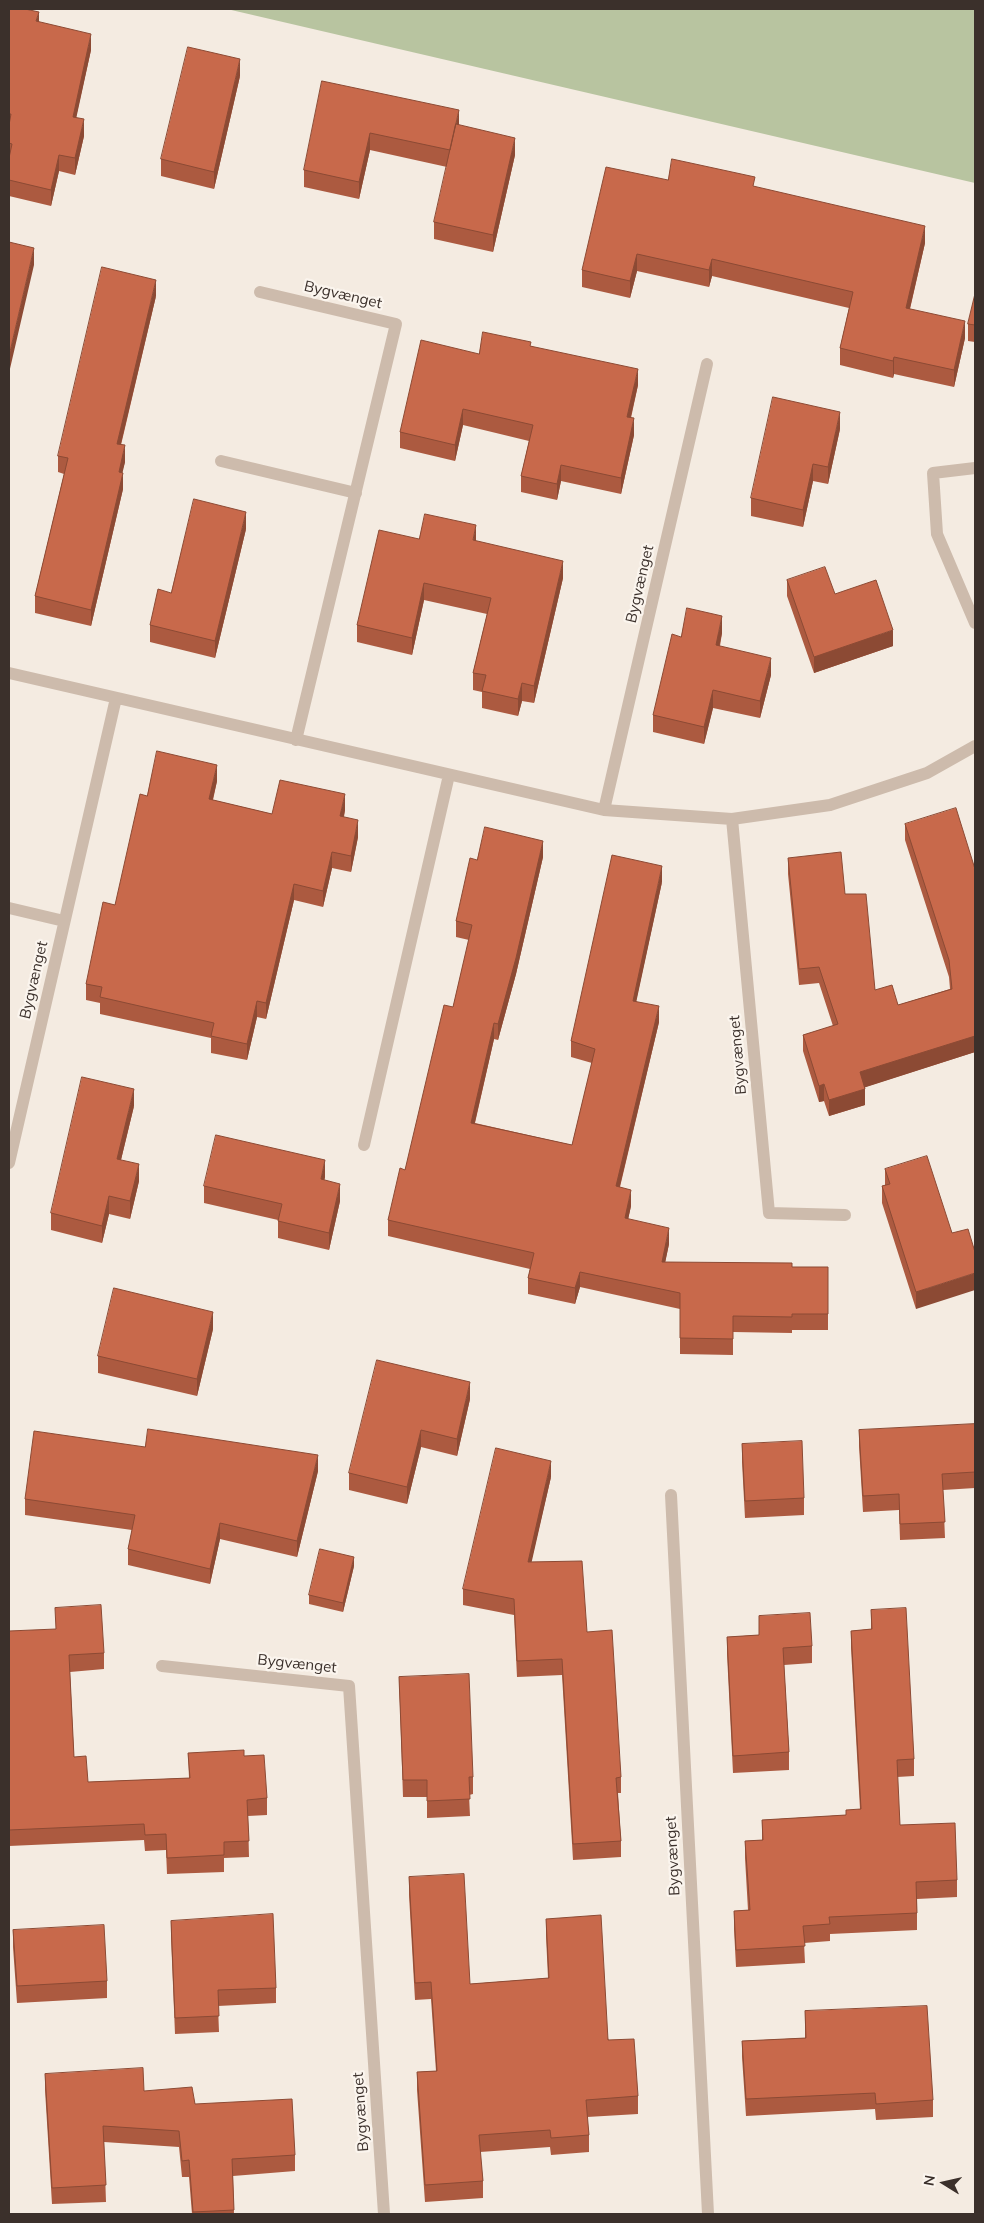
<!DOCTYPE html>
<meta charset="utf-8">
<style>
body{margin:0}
#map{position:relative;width:984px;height:2223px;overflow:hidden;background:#f4ebe1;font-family:Mulish,sans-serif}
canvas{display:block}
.frame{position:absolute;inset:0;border:10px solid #3b302b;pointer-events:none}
.north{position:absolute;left:919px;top:2158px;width:50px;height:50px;-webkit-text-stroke:4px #fbf5ee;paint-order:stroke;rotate:280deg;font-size:14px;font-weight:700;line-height:20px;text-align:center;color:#3b302b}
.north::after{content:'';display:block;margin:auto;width:18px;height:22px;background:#3b302b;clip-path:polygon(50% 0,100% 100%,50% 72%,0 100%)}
</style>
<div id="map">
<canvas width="984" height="2223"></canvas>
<div class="frame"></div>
<div class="north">N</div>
</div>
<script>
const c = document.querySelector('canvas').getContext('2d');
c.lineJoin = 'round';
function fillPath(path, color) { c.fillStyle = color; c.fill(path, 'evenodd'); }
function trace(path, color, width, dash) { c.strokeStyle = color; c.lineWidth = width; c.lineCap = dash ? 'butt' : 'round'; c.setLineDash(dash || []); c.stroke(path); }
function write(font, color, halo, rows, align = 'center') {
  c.font = font + ' Mulish,sans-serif'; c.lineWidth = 4.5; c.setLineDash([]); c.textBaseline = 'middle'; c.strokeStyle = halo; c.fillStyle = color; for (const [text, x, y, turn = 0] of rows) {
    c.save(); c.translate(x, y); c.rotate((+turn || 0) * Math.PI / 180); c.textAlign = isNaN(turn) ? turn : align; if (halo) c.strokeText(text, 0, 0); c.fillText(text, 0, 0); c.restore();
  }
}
const green = new Path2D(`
 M227,9h748v174z`);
const minor = new Path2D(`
 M260,292l136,32 -100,416
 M221,461l135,32
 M975,468l-42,5 4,61 38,89
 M9,673l595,137 128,9 98,-14 97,-32 48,-27
 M604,810l103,-446
 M732,819l37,394 76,2
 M9,908l55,13
 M364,1145l85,-370
 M9,1163l107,-465
 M671,1495l37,719
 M162,1666l187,20 35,528`);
const wall = new Path2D(`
 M9,9l30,13 52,28 -15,67 8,19 -9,39 -16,-4 -8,35 -42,-10z
 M240,76l-26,113 -53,-13v-17z
 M322,81l137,44 56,30 -22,97 -59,-13v-17l13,-55 -77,-17 -11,49 -55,-12v-17z
 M668,180l87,7 170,56 -15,66 55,29 -11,49 -60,-13 -1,4 -53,-13v-17l9,-40 -137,-32 -3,11 -72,-16 -7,27 -48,-11v-17z
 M975,294v48l-7,-1v-17z
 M156,296l-35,149 4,17 -3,10 1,17 -32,137 -56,-13v-17l29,-122 -6,-2v-16z
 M531,346l107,39 -7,33 3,17 -13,59 -60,-13 -4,19 -36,-8v-16l8,-35 -66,-16 -8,36 -55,-13v-16l79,-78z
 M840,429l-12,55 -15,-3 -10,46 -52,-11v-18z
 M246,529l-31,129 -65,-16v-17l21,-32z
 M419,539l57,2 87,37 -29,125 -12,-2 -4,15 -36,-8v-16l-9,-2v-17l14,-59 -63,-14 -12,55 -55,-13v-17z
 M787,580l48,14 58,52 -79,27 -27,-77z
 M722,633l-2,13 51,29 -11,43 -47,-10 -9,36 -51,-12v-17l28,-78z
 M217,781l-4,19 59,14 73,-4 -1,7 14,20 -7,35 -19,-4 -9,39 -29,-7 -28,119 -9,-2 -10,43 -36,-7v-15l-111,-24v-11l-14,-3v-16l29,-79 32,-109z
 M905,824l70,45v183l-110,35v18l-36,11 -5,-15 -5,1 -16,-51v-16l30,-9 -14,-43 -20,2 -11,-111v-16l57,36 30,96 23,15 52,-16 -1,-12 -44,-137z
 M543,857l-27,117 -18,66 -4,-1 -19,84 97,22 20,-82 -21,-6v-16l91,-159 -26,119 23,21 -39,165 11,19 -3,13 41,25 -4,18 127,5h36v63h-36v3l-59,-1v23l-53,-1v-45l-100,-22 -5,17 -47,-10v-16l2,-9 -142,-33v-16l17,-50 48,-163 16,-67 -13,-3v-16l21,-61z
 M134,1106l-13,54 18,21 -9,38 -21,-5 -7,29 -51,-13v-17z
 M885,1169l67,64 -36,76 -34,-106v-17l3,-1z
 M325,1177l-1,3 16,21 -11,49 -51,-12v-18l-74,-17v-17z
 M213,1329l-16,67 -99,-23v-17z
 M470,1399l-13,57 -36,-9 -14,57 -58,-14v-17z
 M975,1424v64l-32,2 2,48 -45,2 -1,-30 -36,2 -4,-66v-16z
 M742,1444l62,54v17l-59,3 -3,-56z
 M145,1447l173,24 -21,86 -77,-18 -10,45 -82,-19v-16l4,-19 -107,-15v-16z
 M551,1477l-20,85 56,70 34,145v16h-3l3,48v16l-48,3 -11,-185 -45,2 -3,-62 -51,-10v-16z
 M354,1566l-11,46 -34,-8v-9z
 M871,1610l43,149v17l-17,1 3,48 57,55v17l-40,2v31l-87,4v7l-26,2 1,20 -69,4 -2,-38v-18l14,-1 -3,-52v-17l17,-1v-20l84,-5 14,-6 -9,-161v-17l20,-2z
 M759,1616l53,30v17l-28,2 5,87v18l-56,3 -6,-119v-17l32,-2z
 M9,1632l95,21v16l-34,3 4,85 14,25 101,-4 -1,-25 56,3 23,42v17l-19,1 1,41 -25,1v14l-57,2 -1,-24 -21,1 -1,-11 -135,6z
 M399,1677l74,100v17l-4,1 1,21 -43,2v-21h-24z
 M409,1877l61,107 78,-6 -2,-42v-17l92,177v18l-51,3 2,18v17l-38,3 -1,-8 -70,5 3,29v17l-58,4 -8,-112v-18l19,-1 -5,-72 -16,1 -6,-105z
 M171,1921l105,67v15l-58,3 1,26 -44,2 -4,-97z
 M13,1930l94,51v17l-90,5 -4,-56z
 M805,2011l128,89v17l-57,3 -1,-11 -129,7 -4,-59v-16l63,-3z
 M45,2074l99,17 51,13 100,51v16l-62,5 1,38h-42l-3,-37h-7l-3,-30 -75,-5 2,60 -54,2 -7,-114z`);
const shadedWall = new Path2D(`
 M39,12v16l-3,-7z
 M91,34v16l-18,83v-16z
 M240,59v17l-26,113v-17z
 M459,110v17l-9,23z
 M84,119v17l-9,39v-17z
 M370,133v17l-11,49v-17z
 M515,138v17l-22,97v-17z
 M59,155v16l-8,35v-16z
 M925,226v17l-19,82v-17z
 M34,248v17l-25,108v-17z
 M637,254v17l-7,27v-17z
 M712,259v17l-3,11v-17z
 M156,280v16l-39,164v-16z
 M965,321v17l-11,49v-17z
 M894,357v17l-1,4v-17z
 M638,369v16l-11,48v-16z
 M463,409v16l-8,36v-16z
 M840,412v17l-12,55v-17z
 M634,418v17l-13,59v-16z
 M125,445v17l-6,26v-16z
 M813,464v17l-10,46v-17z
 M561,465v16l-4,19v-16z
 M123,473v16l-32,137v-16z
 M246,512v17l-31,129v-17z
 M476,525v18l-3,-3z
 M563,561v17l-29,125v-17z
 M424,583v17l-12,55v-17z
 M722,616v17l-6,29v-17z
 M893,630v16l-79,27v-16z
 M771,658v17l-11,43v-17z
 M522,683v18l-4,15v-17z
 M713,690v18l-9,36v-17z
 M217,765v16l-8,34v-16z
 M345,794v16l-5,23v-17z
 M358,820v17l-7,35v-16z
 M543,841v16l-27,117 -18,66v-16z
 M332,852v16l-9,39v-16z
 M662,866v16l-29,135v-16z
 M294,884v16l-28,119v-16z
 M257,1001v16l-10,43v-16z
 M659,1006v16l-43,180v-16z
 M494,1023v16l-23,100v-16z
 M975,1036v16l-115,37v-17z
 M824,1084v17l-5,1v-16z
 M134,1089v17l-17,70v-17z
 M865,1089v16l-36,11v-16z
 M325,1160v17l-4,19v-17z
 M139,1164v17l-9,38v-18z
 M340,1184v17l-11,49v-17z
 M631,1190v16l-6,28v-16z
 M109,1196v18l-7,29v-17z
 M669,1228v16l-7,34v-16z
 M580,1272v15l-5,17v-16z
 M975,1273v17l-59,19v-17z
 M213,1312v17l-16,67v-17z
 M470,1382v17l-13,57v-17z
 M421,1430v17l-14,57v-17z
 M318,1455v16l-21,86v-16z
 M551,1461v16l-23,101v-16z
 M220,1523v16l-10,45v-15z
 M354,1557v9l-11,46v-9z`);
const building = new Path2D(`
 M9,9h16l14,3 -3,9 55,13 -18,83 11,2 -9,39 -16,-3 -8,35 -42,-10v-22l3,-14 -3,-1v-18l2,-11h-2z
 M188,47l52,12 -26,113 -53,-13z
 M322,81l137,29 -9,40 -80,-17 -11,49 -55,-12z
 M456,124l59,14 -22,97 -59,-13z
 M672,159l83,18 -2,9 172,40 -19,82 59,13 -11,49 -60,-13 -1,4 -53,-13 13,-56 -141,-33 -3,11 -72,-16 -7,27 -48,-11 24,-103 62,13z
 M9,242l25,6 -25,108z
 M102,267l54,13 -39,164 8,1 -6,27 4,1 -32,137 -56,-14 33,-138 -10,-2z
 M975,294v31l-7,-1z
 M483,332l48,10 -1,4 108,23 -11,48 7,1 -13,60 -60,-13 -4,19 -36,-8 12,-51 -70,-16 -8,36 -55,-13 21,-92 58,14z
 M773,397l67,15 -12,55 -15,-3 -10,46 -52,-12z
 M194,499l52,13 -31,129 -65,-16 8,-36 13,4z
 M425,514l51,11 -3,15 90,21 -29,125 -12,-3 -4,16 -36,-8 4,-16 -13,-2 18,-75 -67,-15 -12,55 -55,-13 22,-95 40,9z
 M825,567l10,27 41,-14 17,50 -79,27 -27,-77z
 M687,608l35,8 -6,29 55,13 -11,43 -47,-11 -9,37 -51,-12 19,-81 9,3z
 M157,751l60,14 -8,34 63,15 8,-34 65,14 -5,22 18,4 -7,36 -19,-4 -9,39 -29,-7 -28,119 -9,-2 -10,43 -36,-8 3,-13 -114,-26 2,-10 -16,-3 17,-82 12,3 25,-111 7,2z
 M956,808l19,61v167l-115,36 5,17 -36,11 -5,-16 -5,2 -16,-51 35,-11 -19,-57 -20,2 -11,-111 53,-6 4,42h21l9,96 17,-5 6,20 54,-16 -3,-29 -44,-136z
 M485,827l58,14 -27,117 -18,66 -4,-1 -23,100 101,22 23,-96 -24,-8 41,-186 50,11 -29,135 26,5 -43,180 15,4 -6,28 44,10 -7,34 130,1v4h36v47h-36v3l-59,-1v23l-53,-1v-45l-100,-21 -5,16 -47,-10 6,-25 -146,-33 12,-52 5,2 39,-165 9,2 19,-82 -16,-4 14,-63 7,2z
 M82,1077l52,12 -17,70 22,5 -9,37 -21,-5 -7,30 -51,-13z
 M216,1135l109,25 -4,19 19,5 -11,49 -51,-12 4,-17 -78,-18z
 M927,1156l25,77 16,-4 7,23v21l-59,19 -34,-106 8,-2 -5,-15z
 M114,1288l99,24 -16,67 -99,-23z
 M377,1360l93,22 -13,57 -36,-9 -14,57 -58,-14z
 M975,1424v48l-33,2 3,48 -45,2 -1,-30 -36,2 -4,-66z
 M148,1429l170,26 -21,86 -77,-18 -10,46 -82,-20 7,-34 -110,-16 9,-68 111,16z
 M802,1441l2,57 -59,3 -3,-57z
 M496,1448l55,13 -23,101 54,-1 5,71 25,-2 9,147 -5,1 5,63 -48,3 -11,-185 -45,2 -3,-62 -51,-10z
 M320,1549l34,8 -11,46 -34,-8z
 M101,1605l3,48 -35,2 5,102 12,-1 2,26 102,-4 -2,-25 56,-3v6l20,-1 3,43 -20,2 2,41 -25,1v13l-57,3 -1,-24 -21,1 -1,-11 -135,6v-199l47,-2 -1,-21z
 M906,1608l8,151 -17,1 3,65 55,-2 2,57 -41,2 1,31 -88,4 1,7 -27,2 2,20 -69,4 -2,-39 16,-1 -5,-69 18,-1 -1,-20 84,-5v-5l15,-1 -10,-178 21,-2 -1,-19z
 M810,1613l2,33 -29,2 6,104 -56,4 -6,-119 32,-2v-19z
 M469,1674l4,103h-4l1,22 -43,2v-21h-24l-4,-103z
 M464,1874l6,110 79,-6 -3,-59 55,-4 7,125 26,-1 4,57 -52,4 3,35 -38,3 -1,-8 -71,5 4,46 -58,4 -8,-113 20,-1 -6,-89 -16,1 -6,-106z
 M273,1914l3,74 -58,2 1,26 -44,2 -4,-97z
 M104,1925l3,56 -90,5 -4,-56z
 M927,2006l6,94 -57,4 -1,-11 -129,6 -4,-58 64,-3 -1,-27z
 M143,2068l1,23 48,-4 3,17 97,-5 3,56 -63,4 2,51 -41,2 -4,-52 -7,1 -3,-30 -76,-5 3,59 -54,3 -7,-114z`);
const streetNames = [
 ["Bygvænget",343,295,13],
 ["Bygvænget",640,584,-77],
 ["Bygvænget",34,980,-77],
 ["Bygvænget",738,1055,-95],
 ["Bygvænget",297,1664,6],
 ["Bygvænget",673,1856,-93],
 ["Bygvænget",361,2112,-94]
];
fillPath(green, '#b8c4a0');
trace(minor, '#cdbbac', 12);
fillPath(wall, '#ac5a40');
fillPath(shadedWall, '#8c4a34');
fillPath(building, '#c8694b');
trace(building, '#8c4a34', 1);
write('15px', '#3b302b', '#fbf5ee', streetNames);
</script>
